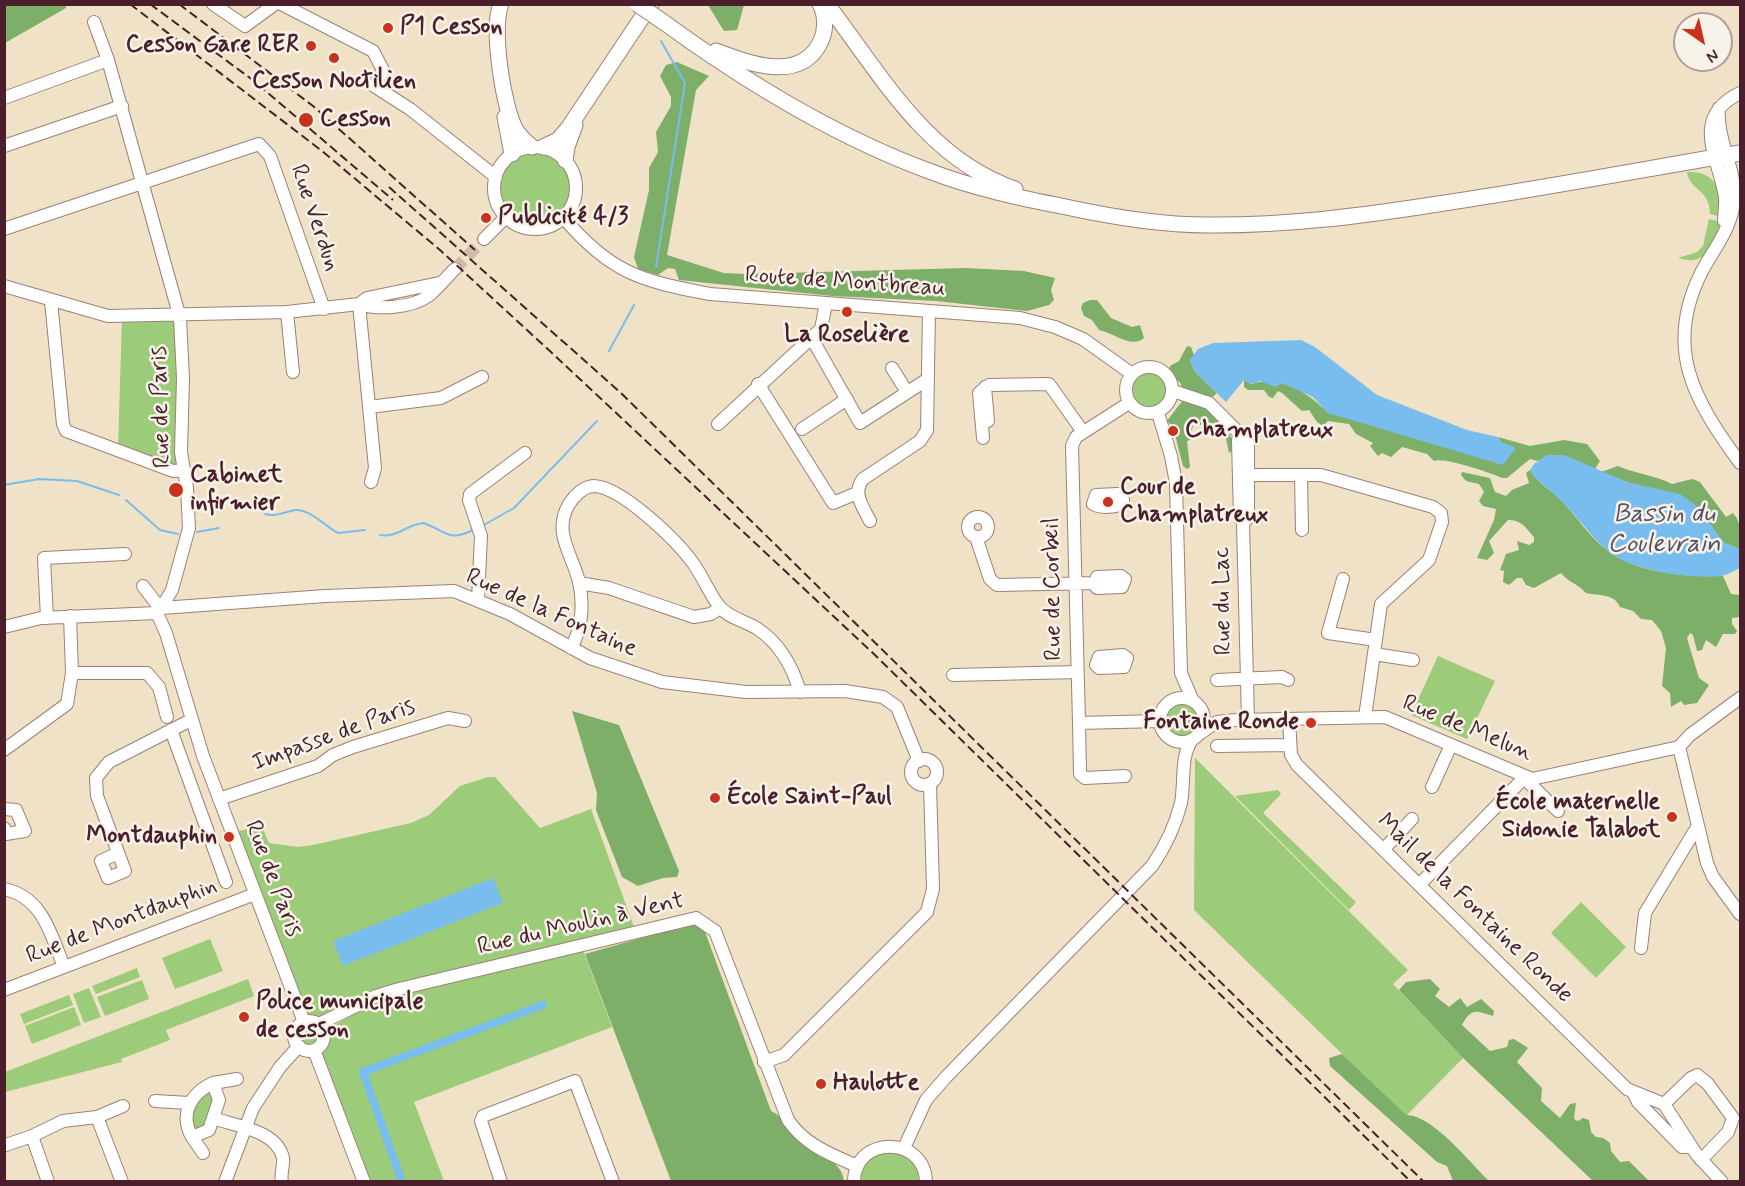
<!DOCTYPE html>
<meta charset="utf-8">
<style>
body{margin:0}
#map{position:relative;width:1745px;height:1186px;overflow:hidden;background:#f0e2c6;font-family:Mynerve,sans-serif}
canvas{display:block}
.frame{position:absolute;inset:0;border:6px solid #4a1f2b;pointer-events:none}
.north{position:absolute;left:1673px;top:12px;width:60px;height:60px;box-sizing:border-box;background:#f7f3e8;border:2px solid #b29e9c;border-radius:50%;rotate:146deg;font-size:16px;font-weight:700;line-height:24px;text-align:center;color:#4a1f2b}
.north::after{content:'';display:block;margin:auto;width:21px;height:27px;background:#c8321e;clip-path:polygon(50% 0,100% 100%,50% 72%,0 100%)}
</style>
<div id="map">
<canvas width="1745" height="1186"></canvas>
<div class="frame"></div>
<div class="north">N</div>
</div>
<script>
const c = document.querySelector('canvas').getContext('2d');
c.lineJoin = 'round';
function fillPath(path, color) { c.fillStyle = color; c.fill(path, 'evenodd'); }
function trace(path, color, width, dash) { c.strokeStyle = color; c.lineWidth = width; c.lineCap = dash ? 'butt' : 'round'; c.setLineDash(dash || []); c.stroke(path); }
function write(font, color, halo, rows, align = 'center') {
  c.font = font + ' Mynerve,sans-serif'; c.lineWidth = 5; c.setLineDash([]); c.textBaseline = 'middle'; c.strokeStyle = halo; c.fillStyle = color; for (const [text, x, y, turn = 0] of rows) {
    c.save(); c.translate(x, y); c.rotate((+turn || 0) * Math.PI / 180); c.textAlign = isNaN(turn) ? turn : align; if (halo) c.strokeText(text, 0, 0); c.fillText(text, 0, 0); c.restore();
  }
}
const green = new Path2D(`
 M499 188a36 36 0 1 1 72 0a36 36 0 1 1-72 0Z
 M1687,172c29,-2 37,21 35,45l-12,-3c0,-25 -20,-23 -23,-42z
 M1709,219l12,3c-9,24 -14,45 -43,36l19,-6 6,-6z
 M122,319l49,1 4,4 3,142 -4,1 -56,-20z
 M1132 391a18 18 0 1 1 36 0a18 18 0 1 1-36 0Z
 M1438,656l57,25 -28,58 -56,-24z
 M1164 721a18 18 0 1 1 36 0a18 18 0 1 1-36 0Z
 M1195,758l213,212 -15,14 70,74 -57,58 -212,-206z
 M488,777h7l45,51 51,-19 43,118 -241,58 -71,36 -15,-6 -71,-183 25,-7 8,18 29,4 15,-2 98,-22 18,-8 31,-29z
 M1278,790l3,4 -18,19 93,89 -7,8 -114,-114z
 M1581,902l45,45 -30,31 -45,-45z
 M210,939l13,32 -48,18 -13,-31z
 M583,950l29,77 -198,75 30,79h-76l-47,-130 6,-6 3,-17 46,-28z
 M137,968l3,9 -44,17 -4,-8z
 M248,979l6,17 -88,34 4,10 -49,19 1,3 -117,30v-20z
 M142,980l7,19 -44,17 -8,-19z
 M89,988l12,29 -17,6 -11,-29z
 M69,995l4,10 -49,19 -4,-10z
 M74,1007l7,18 -49,19 -7,-18z
 M299 1036a10 10 0 1 1 20 0a10 10 0 1 1-20 0Z
 M208,1092l7,5 -8,29 -9,7 -9,-9 8,-24z
 M883,1151c23,4 31,5 37,30l-61,1 8,-23z`);
const forest = new Path2D(`
 M5,4l61,1v3l-61,35z
 M708,5h36l-7,25 -13,1z
 M677,62l32,14 -13,14 -29,165 57,18 21,1 221,-6 58,3 31,7 -4,12 3,10 -5,5 -22,6 -91,-10 -104,-5 -153,-16 -4,-11 -7,-1 -10,7 -20,-6 -4,-12 15,-67v-22l9,-16 -2,-20 15,-26v-9l-11,-21 6,-11z
 M1090,300h7l14,18 21,9 8,-2 4,13c-12,11 -30,-5 -45,-8l-7,-10 -8,-4 -3,-8 2,-5z
 M1187,346l4,1 3,8 -4,5 5,12 22,21 -8,7 25,42v8l-5,3 -3,-14 -20,-19 -5,5 -7,-3 -3,11 4,5 -8,3 3,26 -3,2 -4,-3 -10,-39 -6,-6 16,-21 -2,-16 -12,-13 1,-5 9,-5z
 M1244,380l8,4c28,-9 57,9 76,29l173,29 -3,-5 32,9 34,-6 23,4 13,17 -5,8c-19,-8 -37,-21 -57,-8l-8,-2 -23,19h-5c-12,-5 -57,-21 -68,-17l-7,-7 -25,-7 -11,10 -9,-4 -4,3 -8,-10 3,-3 -17,-9 -7,-10 -21,-3 -5,5 -6,-4 -8,-12 -7,1 -20,-18 -4,-2 -5,7 -4,-1 -5,-7h-16l-4,-3z
 M1618,466c18,8 37,9 54,18l20,-5 8,3 26,35 7,-4c10,11 7,23 7,36l-16,-6 -10,-13 -87,-48 -26,-10z
 M1530,470c8,13 19,19 30,29 17,17 30,40 51,54 30,21 77,24 112,23l8,18 9,1v22l-8,1v6l5,7 -2,3h-12l-7,13 -10,-7 -4,10 -5,1 -4,-16 -3,-2 -3,5 12,40 10,7 -12,18 -13,2 -3,-4 -10,6 -1,-14 -8,-7 4,-38 -5,-17 -9,-11 -11,-1 -8,-8 -13,-4c-6,-14 -21,-11 -34,-14 -8,-9 -18,-11 -25,-20l-27,15 -8,-3 -4,-7h-5l-8,7 -6,-3 1,-11 -4,-1 6,-16 13,-4 -2,-9 12,4 5,-3v-5c-8,-9 -13,-18 -26,-17l-19,21 5,12 -7,7 -10,-2 17,-38 2,-11 -13,-3 -4,-5 5,-9 -5,-8 -13,-3 -5,-6 1,-3 28,6 5,14 11,4 6,-6 17,-7 -3,-10z
 M572,711l47,14 60,146 -2,6 -14,1 -25,8 -16,-9 -26,-67 1,-17z
 M701,921l70,190c12,5 17,18 26,27 15,14 45,21 47,43h-173l-86,-227z
 M1430,979l10,10 -5,7 14,11 11,-9 7,9 14,-8 13,12 -1,5c-15,-4 -21,-10 -31,9l28,26 17,-4 2,-7 5,-1 14,9 -11,14 25,26 -1,13 19,17 10,-14 6,-1 -2,16 4,2 5,-3 6,2 2,12 5,5 7,1 7,5 1,8 9,11 9,-1 20,20h-56l-130,-123 -64,-68 7,-8z
 M1342,1054l64,61c27,0 64,48 83,66h-36l-6,-15 -10,-4 -107,-96 -1,-8z`);
const water = new Path2D(`
 M1301,340l14,7 62,48 90,35 31,7 3,5 15,6 -13,17 -175,-52 -15,-16 -31,-14 -6,4 -16,-6 -8,3 -8,-4 -18,22 -31,-30 -5,-12 8,-11 15,-6z
 M1547,455h17l63,27 53,12 18,13 26,36 16,6v19c-6,2 -13,8 -20,8 -29,3 -87,-5 -111,-24 -19,-16 -32,-37 -50,-53 -10,-11 -21,-16 -29,-29l4,-6z
 M493,878l10,25 -160,63 -10,-25z`);
const stream = new Path2D(`
 M656,267l29,-184 -24,-42
 M609,351l25,-46
 M4,485l35,-6 38,2 42,14
 M126,500l34,30 18,4
 M265,514c11,3 19,-2 30,-4 15,-1 30,16 43,23l27,-3
 M482,526l32,-18 83,-87
 M197,532l22,-4
 M380,535c17,3 26,-10 43,-12 23,7 24,20 50,7`);
const canal = new Path2D(`
 M402,1182l-39,-110 180,-67`);
const minorTunnel = new Path2D(`
 M455,269l29,-30`);
const minor = new Path2D(`
 M213,4l32,22 30,-22
 M281,4l92,47 10,19 -9,16 36,23 86,68
 M94,22l14,38 72,258 3,60 -2,74 6,36 2,40 -17,62 -12,20
 M4,98l104,-38
 M1719,108c-3,32 18,61 15,93 -2,26 -20,48 -32,70 -39,77 -8,129 38,192
 M4,146l118,-40
 M494 188a41 41 0 1 1 82 0a41 41 0 1 1-82 0Z
 M563,217c47,56 78,64 147,77l310,24 35,9 28,12 49,35
 M1724,221c0,-8 2,-16 1,-24 -6,-39 -36,-79 15,-104
 M4,229l255,-85 11,12 54,153
 M484,239l22,-22
 M4,286l104,30 179,-4 72,-8c19,6 53,4 69,-8 10,-7 18,-19 27,-27
 M51,301l12,123 3,7 107,40 11,-1
 M359,304l16,164 -4,14
 M359,304l8,-6 72,-15
 M287,312l6,60
 M811,337l49,86 68,-44
 M1126 390a23 23 0 1 1 46 0a23 23 0 1 1-46 0Z
 M892,368l15,24
 M758,384l75,119 24,-10
 M985,387l3,34
 M1173,391l36,12 32,32 -3,5 2,78 3,5 5,197
 M1129,403l-53,34 -4,9 7,277 81,-2
 M369,407l72,-9 41,-21
 M1158,413l13,43 5,27 5,190 12,28
 M718,424l103,-95 5,-26
 M802,429l45,-30
 M1241,435l7,4v79l-5,5
 M983,438l-4,-45 10,-8 60,-1 34,48
 M1239,475h82l112,32 8,6 1,9 -13,38 -48,44 -16,113
 M1301,475l1,55
 M1118,494l5,4v5c-7,5 -24,5 -30,1l3,-9z
 M968 527a10 10 0 1 1 20 0a10 10 0 1 1-20 0Z
 M870,521c-7,-14 -18,-28 -7,-42l57,-38 7,-11 2,-119
 M976,537l14,42 7,6 97,-2
 M1121,576l4,3 -3,8 -25,1 -2,-3 2,-8z
 M1343,579l-15,54 48,7
 M579,583l30,5 85,29 17,-3 9,-6
 M143,586l13,17
 M478,600l3,-64 -12,-36 1,-6 55,-41
 M162,608l163,-12 129,-5 56,23 80,44 72,24 84,10 99,-1 38,6 14,10 22,54
 M157,613l9,20 37,123 101,266
 M47,618l-3,-60 81,-4
 M4,627l37,-9 116,-5
 M571,648c11,-19 13,-44 8,-66 -6,-27 -27,-49 -10,-78 5,-8 15,-18 25,-18 28,1 83,55 99,77 10,14 16,30 26,43 9,12 27,15 39,23 22,15 35,39 42,63
 M1374,654l39,6
 M1123,655l4,3 -3,9 -25,1 -3,-3 3,-8z
 M72,673h75l12,14 8,30
 M953,675l124,-3
 M1217,680l65,-3 6,3
 M1160 720a22 22 0 1 1 44 0a22 22 0 1 1-44 0Z
 M1289,719l2,36 6,10 330,324 37,15 33,51 25,27
 M1079,723l1,51 5,4 40,-2
 M171,730l55,152
 M1199,734l18,-12 19,-2 149,-3 147,62 147,-32
 M1217,746l72,-1
 M1679,747l28,116 6,14 27,37
 M1679,747l11,-12 50,-37
 M4,750l63,-46 5,-31 -2,-57
 M911 772a13 13 0 1 1 26 0a13 13 0 1 1-26 0Z
 M1524,778l34,33
 M1432,787l19,-42
 M219,799l99,-33 15,-11 20,-8 95,-29 17,3
 M4,809l12,1 9,21 -19,3 -2,-6
 M1384,849l28,-30
 M118,853l-17,8 7,17 17,-7 -28,-75 -1,-18 13,-16 82,-42
 M1419,885l105,-107
 M4,889c39,8 47,46 60,78
 M1641,948l4,-35 52,-86
 M4,990l251,-96
 M294 1036a15 15 0 1 1 30 0a15 15 0 1 1-30 0Z
 M319,1024l57,-28 23,-7 297,-71 19,13 73,189c17,25 42,34 69,46
 M314,1050l50,132
 M764,1062l20,-7 143,-143 6,-23 -3,-105
 M213,1083l24,-4
 M1634,1094l4,8 44,45h10
 M155,1101l34,2
 M1664,1104l27,-26 6,-3 11,9 25,34 -5,14 -27,28
 M97,1117l26,-11
 M213,1118l6,-18 -6,-17c-22,10 -34,31 -21,54l17,-7 4,-12c22,8 64,12 70,40 1,8 -3,16 -1,24
 M192,1137l11,16
 M6,1145l26,-9
 M904,1148l22,-48 20,-23 206,-211c13,-19 23,-39 29,-63 4,-20 -1,-47 11,-63
 M48,1182l-16,-46 31,-15 34,-4 25,65
 M225,1182l28,-74 27,-41 19,-21
 M501,1182l-20,-61 2,-5 92,-35 38,101
 M854,1182c0,-47 71,-47 72,0`);
const major = new Path2D(`
 M501,4c-10,24 2,103 15,126 4,7 10,12 16,17
 M827,4c54,71 100,155 188,185
 M662,21c81,59 172,115 267,150 44,17 91,27 137,36 46,10 93,18 140,18 78,1 155,-9 232,-21 101,-15 202,-34 302,-51
 M716,51c32,12 85,33 105,-10 5,-11 5,-26 -1,-37
 M505,117l7,37
 M543,147l15,-7 11,-13 82,-123
 M565,160l2,-13 8,-22`);
const rail = new Path2D(`
 M130,4l192,147 118,99 112,103 324,303 535,526
 M150,4l104,77 139,119
 M179,4l134,102 162,144
 M389,187l232,206 803,789`);
const majorBridge = new Path2D(`
 M637,4l25,17`);
const markers = [
 [388,28,6,"#c8321e"],
 [311,46,6,"#c8321e"],
 [334,58,6,"#c8321e"],
 [306,120,8,"#c8321e"],
 [486,218,6,"#c8321e"],
 [847,312,6,"#c8321e"],
 [1173,431,6,"#c8321e"],
 [176,490,8,"#c8321e"],
 [1108,502,6,"#c8321e"],
 [1311,723,6,"#c8321e"],
 [715,798,6,"#c8321e"],
 [1672,817,6,"#c8321e"],
 [229,837,6,"#c8321e"],
 [244,1017,6,"#c8321e"],
 [821,1084,6,"#c8321e"]
];
const poiNames = [
 ["P1 Cesson",400,28],
 ["Cesson Gare RER",299,46,"right"],
 ["Cesson Noctilien",334,82,"center"],
 ["Cesson",320,120],
 ["Publicité 4/3",498,218],
 ["La Roselière",847,336,"center"],
 ["Champlatreux",1185,431],
 ["Cabinet",190,476],
 ["infirmier",190,504],
 ["Cour de",1120,488],
 ["Champlatreux",1120,516],
 ["Fontaine Ronde",1299,723,"right"],
 ["École Saint-Paul",727,798],
 ["École maternelle",1660,803,"right"],
 ["Sidonie Talabot",1660,831,"right"],
 ["Montdauphin",217,837,"right"],
 ["Police municipale",256,1003],
 ["de cesson",256,1031],
 ["Haulotte",833,1084]
];
const streetNames = [
 ["Rue Verdun",314,218,71],
 ["Route de Montbreau",845,283,4],
 ["Rue de Paris",162,407,-92],
 ["Rue de Corbeil",1054,589,-91],
 ["Rue du Lac",1224,601,-91],
 ["Rue de la Fontaine",551,614,24],
 ["Rue de Melun",1467,729,22],
 ["Impasse de Paris",334,736,-20],
 ["Rue de Paris",272,879,69],
 ["Mail de la Fontaine Ronde",1474,909,44],
 ["Rue de Montdauphin",122,922,-21],
 ["Rue du Moulin à Vent",581,925,-13]
];
const waterNames = [
 ["Bassin du",1664,516],
 ["Coulevrain",1664,546]
];
fillPath(green, '#9ccb79');
fillPath(forest, '#7daf69');
fillPath(water, '#79bdef');
trace(stream, '#79bdef', 2);
trace(canal, '#79bdef', 8);
trace(minorTunnel, '#cfbba7', 12, [12, 6]);
trace(minor, '#9d8078', 14);
trace(major, '#9d8078', 17);
trace(minor, '#fff', 12);
trace(major, '#fff', 15);
trace(rail, '#4a1f2b', 2, [9, 4.5]);
trace(majorBridge, '#9d8078', 17, []);
trace(majorBridge, '#fff', 15);
for (const [x, y, r, color] of markers) { const dot = new Path2D(); dot.arc(x, y, r, 0, 2 * Math.PI); c.fillStyle = color; c.fill(dot); trace(dot, '#f7f3e8', 2); }
write('bold 24px', '#4a1f2b', '#f7f3e8', poiNames, 'left');
write('24px', '#4a1f2b', '#f7f3e8', streetNames);
write('italic 26px', '#584e66', '#f7f3e8', waterNames);
</script>
